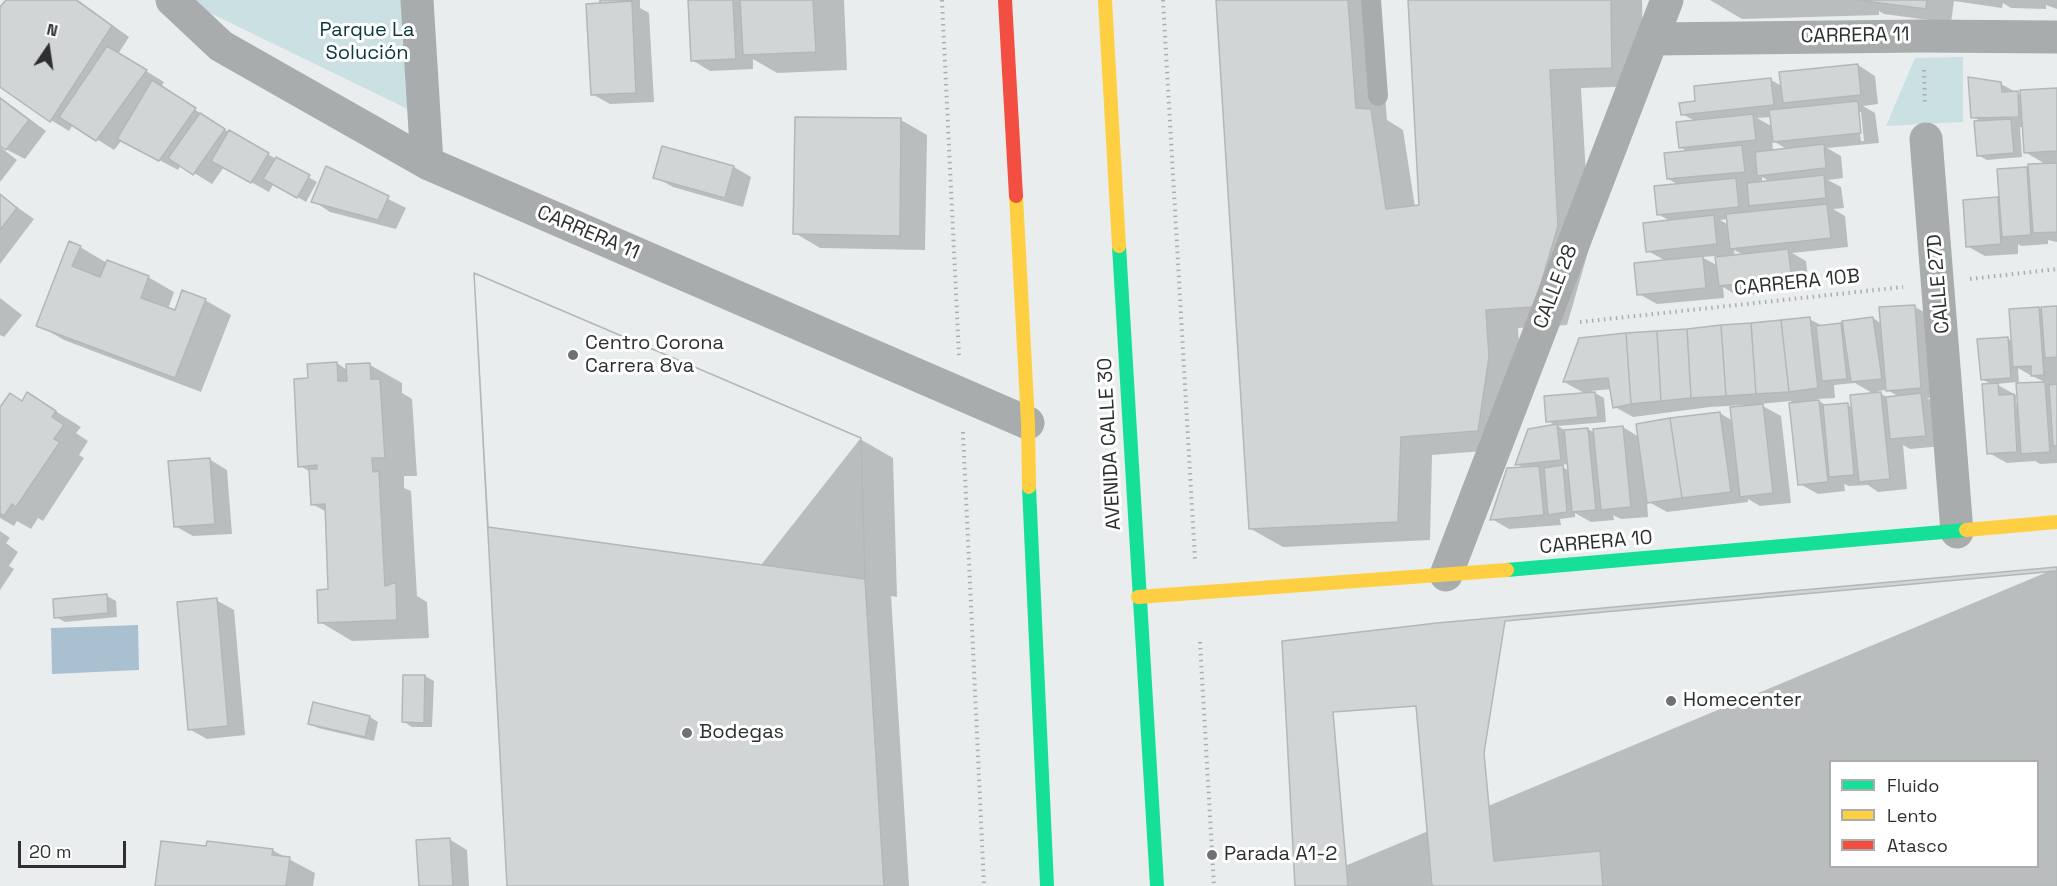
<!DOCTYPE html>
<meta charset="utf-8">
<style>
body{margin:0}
#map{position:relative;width:2057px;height:886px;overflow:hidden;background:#e9eded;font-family:"Space Grotesk",sans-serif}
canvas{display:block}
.legend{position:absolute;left:1829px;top:760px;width:210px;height:108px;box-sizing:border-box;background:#fff;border:2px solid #abacac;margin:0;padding:8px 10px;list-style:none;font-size:18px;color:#2d2f30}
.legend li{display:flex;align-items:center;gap:12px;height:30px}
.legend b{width:30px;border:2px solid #abacac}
.north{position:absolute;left:18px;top:18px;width:60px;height:60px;-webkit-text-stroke:4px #fff;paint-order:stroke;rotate:13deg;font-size:16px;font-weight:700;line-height:24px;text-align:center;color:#2d2f30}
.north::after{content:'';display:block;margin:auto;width:21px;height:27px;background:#2d2f30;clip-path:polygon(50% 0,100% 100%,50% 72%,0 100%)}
.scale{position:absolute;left:18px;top:841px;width:108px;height:27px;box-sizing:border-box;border:3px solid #2d2f30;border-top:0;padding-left:8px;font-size:18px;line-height:21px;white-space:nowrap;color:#2d2f30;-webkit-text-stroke:4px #fff;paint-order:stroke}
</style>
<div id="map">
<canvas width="2057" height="886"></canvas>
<ul class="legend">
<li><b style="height:8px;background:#16e098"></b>Fluido</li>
<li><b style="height:8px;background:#ffcf43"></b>Lento</li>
<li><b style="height:8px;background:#f24e42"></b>Atasco</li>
</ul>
<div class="north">N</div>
<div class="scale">20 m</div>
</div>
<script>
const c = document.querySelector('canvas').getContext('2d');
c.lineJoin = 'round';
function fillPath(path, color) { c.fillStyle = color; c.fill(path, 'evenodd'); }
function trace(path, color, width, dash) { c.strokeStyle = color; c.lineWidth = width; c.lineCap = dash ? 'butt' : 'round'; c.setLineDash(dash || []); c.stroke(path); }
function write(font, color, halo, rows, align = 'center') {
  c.font = font + ' "Space Grotesk",sans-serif'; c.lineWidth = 6; c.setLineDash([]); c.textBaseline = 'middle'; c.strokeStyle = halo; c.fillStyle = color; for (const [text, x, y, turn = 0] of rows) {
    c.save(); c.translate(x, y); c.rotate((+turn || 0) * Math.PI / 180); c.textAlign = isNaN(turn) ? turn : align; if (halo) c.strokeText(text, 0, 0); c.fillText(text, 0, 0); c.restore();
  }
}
const green = new Path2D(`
 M196,0h210l10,113 -208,-101z
 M1963,57v65l-77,4 29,-68z`);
const water = new Path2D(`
 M138,625l1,45 -87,4 -1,-46z`);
const shadow = new Path2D(`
 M7,0h71l51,37 -11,17 46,28 -3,5 69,46 87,49 -11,20 -32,-19 -5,9 -45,-25 -12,17 -31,-19 -3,5 -56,-30 -8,10 -41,-26 -4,7 -18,-11 -51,-35v-75z
 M602,0h38v8l9,5 5,89 -44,2 -18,-10 14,-90z
 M689,0h155l3,70 -70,3 -24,-14v10l-43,2 -18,-11z
 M1218,0h160l9,120 16,10 12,77h6l-11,-207h232l2,86 -63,2 9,157 -23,80 -49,3 3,49 -11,72 -78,6 -2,85 -147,7 -32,-18z
 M1710,0h347v9l-11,-4v4l-35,-1 -8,-5 -1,5 -48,-7 -3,22 -67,-9 -5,-3v4l-137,4z
 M1858,65l17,11 3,28 -15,2 12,7 4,30 -52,5 14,8 2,22 -15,2 13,7 3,21 -11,1 12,7 3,31 -56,6 14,8 3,27 -71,8 -15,-9 1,11 -67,6 -18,-10 27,-33 -18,-10 22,-30 -12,-7 21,-29 -11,-6 20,-27 -8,-5 15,-26 -13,-7 15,-12 74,-22 11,6zM1857,112h4l3,29h-3zM1772,117l1,10 -16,-9zM1772,140l16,10 -15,1zM1762,177l9,5 -9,1zM1728,219l1,6 -9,-5zM1734,250l10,5 -9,1zM1716,256l2,10 -16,-9z
 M2001,84l20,11 36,-6v153l-9,-2v4l-27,2 -3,-2v10l-33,2 -18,-10 30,-47 4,2 25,-32 4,2 17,-6 -22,-13 -1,-25h-4l2,30 -35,3 -9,-5 4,-33 -9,-5z
 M0,97l46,34 -21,28 -25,-13z
 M901,120l26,15 -2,115 -105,-2 -25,-15z
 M0,147l17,13 -17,22z
 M734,167l17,10 -8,30 -70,-20 -18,-10z
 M327,168l79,40 -10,21 -66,-17 -17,-11z
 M0,195l34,24 -34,45z
 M80,247l27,16 41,14 26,15 -6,17 7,3 30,-12 26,15 -30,77 -137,-52 -26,-15z
 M0,298l22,17 -18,22 -4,-2z
 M1915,307l18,10 5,80 -11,1 12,7 4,41 -33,3 -7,-4 4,44 -29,3 -10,-7 -19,1 -5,-2 1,7 -27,3 -18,-10 -9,-83 -32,3 22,12 10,87 -31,3 -12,-7v3l-81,10 -20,-11 1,16 -27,2 -8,-4 1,5 -23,2 -16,-9v4l-15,2 1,6 -52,4 -17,-10 33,-50 -8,-5 39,-38 -8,-5 38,-27 -22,-12 245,-63 14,7 18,-1 4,2 28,-9 9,6zM1855,383l19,11 -21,14 -6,-3 -20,1 -11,-7 19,-1 -1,-13zM1611,389l4,18 18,10 77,-10 34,-2v2l-11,14 -13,-8 -81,24 -16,-10 -28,6 -7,-4 -22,2 -8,-5 48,-4 -2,-24 -13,-7zM1887,390l13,7 -12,1 -11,-7zM1569,464v7l-9,-6z
 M2057,307v156l-17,1 -5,-3 -28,2 -18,-10 3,-68 -10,-6 25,-41 5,3 27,-33 4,2zM2018,368l14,8 15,7 -28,1zM2018,382l1,21h-3v-8l-20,-11z
 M337,363l10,7 23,-5 32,18v10l10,6 5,77h-13v12l7,3 6,105 10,6 2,36 -77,3 -32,-19 10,-31 -3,-79 -15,-8 -1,-32 -11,-6 9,-86z
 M28,394l53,33 -5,6 12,8 -9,14 5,3 -41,63 -5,-3 -7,11 -14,-8 -3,5 -14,-8v-110l23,-6z
 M860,439l33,19 4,139 -6,-1 18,290h-400z
 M209,459l18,11 5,64 -39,2 -18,-10z
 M0,531l10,7 -4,5 12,9 -9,14 5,3 -14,21z
 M2057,568v318h-760zM1830,762h208v104h-208z
 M107,596l9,5 1,16 -52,5 -9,-5z
 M216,600l18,10 11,125 -38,4 -18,-10z
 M425,676l9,5 -2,46h-20l-8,-5z
 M370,717l8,5 -4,19 -56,-13 -9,-5z
 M449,839l18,11 2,36h-48z
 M207,848l65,2 43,23 -2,13h-156z`);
const building = new Path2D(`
 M6,0h70l36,26 -62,96 -50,-35v-80z
 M600,0h32v1l-32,2z
 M688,0h45l3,59 -45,2z
 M740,0h73l3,52 -73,3z
 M1216,0h132l8,108 15,1 15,100 33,-4 -11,-205h203l1,68 -62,2 8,156 -24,81 -48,3 3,47 -11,74 -77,6 -3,85 -149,7z
 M1857,0h70l-1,9z
 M632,1l4,92 -45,2 -5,-91z
 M107,46l40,24 -51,71 -37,-24z
 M1858,64l3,31 -78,8 -4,-31z
 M1968,77l33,5 1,10 16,-1 1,26 -48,1z
 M1771,78l3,27 -93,10 -2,-12 16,-2 -1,-15z
 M152,80l44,28 -37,53 -42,-22z
 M2057,88v63l-33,2 -4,-63z
 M0,98l29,22 -23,30 -6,-4z
 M1858,101l3,32 -88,9 -4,-32z
 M200,113l25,16 -32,46 -25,-17z
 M1753,114l3,26 -77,8 -3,-26z
 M795,117l106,1 -1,118 -107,-2z
 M2011,119l3,34 -37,3 -3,-35z
 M229,130l40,23 -18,30 -40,-22z
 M1824,144l2,24 -69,8 -2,-24z
 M1742,145l3,27 -78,7 -3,-26z
 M662,146l72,20 -9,32 -72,-20z
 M276,157l34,18 -13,23 -34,-19z
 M2057,163v69l-24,1 -5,-69z
 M326,166l63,30 -11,24 -67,-18z
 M2027,167l4,68 -29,2 -5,-68z
 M1824,175l2,23 -77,8 -2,-23z
 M1736,178l3,29 -82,8 -3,-29z
 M0,194l17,14 -17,22z
 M1998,197l3,47 -35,3 -3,-47z
 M1827,204l4,34 -101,11 -4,-35z
 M1714,215l3,29 -71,8 -3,-29z
 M69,241l12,5 -9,20 28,11 7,-17 42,16 -8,22 34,12 7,-20 24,9 -31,79 -139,-52z
 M1788,249l4,29 -73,8 -4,-29z
 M1703,256l3,32 -69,7 -3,-32z
 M474,273l387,165 4,141 19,307h-377z
 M474,273l387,165 4,141 -377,-52z
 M1915,305l6,83 -35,3 -7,-84z
 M2057,306v51l-12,1 -4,-51z
 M2039,307l5,68 -13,1v-10l-18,1 -4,-58z
 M1810,317l8,71 -29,4 -8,-72z
 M1873,317l9,62 -31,3 -9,-61z
 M1781,320l8,72 -33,2 -5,-71z
 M1751,323l5,71 -30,2 -5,-71z
 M1841,323l6,56 -25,2 -6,-55z
 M1721,325l5,71 -35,2 -4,-69z
 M1687,329l4,69 -30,3 -4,-70z
 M1657,331l4,70 -30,3 -5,-71z
 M1626,333l5,71 -18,4 -5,-30 -45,4 16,-44z
 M2008,337l3,41 -30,2 -4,-41z
 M337,362l1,19h9l-1,-17 24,-1 1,16h9l5,79h-13l1,14 6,-1 6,115 11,-4 1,38 -79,3 -1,-33 11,-1 -3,-85 -14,1 -2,-36h8v-4l-19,2 -4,-88 14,-1 -1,-14z
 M2045,382l5,70 -29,2 -5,-71z
 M1998,383l1,12 15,-1 3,58 -30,2 -5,-70z
 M2057,384v62h-4l-4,-61z
 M27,392l29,19 -4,6 12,8 -10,14 6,3 -44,65 -4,-3 -8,12 -4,-3v-106l10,-14 12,8z
 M1595,392l3,25 -52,5 -2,-26z
 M1881,392l9,87 -31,3 -9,-87z
 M1921,393l5,43 -36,3 -4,-42z
 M1819,400l9,82 -30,3 -9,-82z
 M1848,403l6,72 -25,2 -6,-72z
 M1763,404l10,89 -33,4 -10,-90z
 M1720,412l11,80 -49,6 -12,-80z
 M1670,418l12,80 -35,5 -11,-79z
 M1557,424l4,36 -46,5 13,-36z
 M1623,426l8,81 -30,3 -8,-81z
 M1588,428l8,82 -24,2 -8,-82z
 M210,458l5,66 -41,3 -6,-66z
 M1563,465l4,47 -19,3 -4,-47z
 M1539,466l5,49 -54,5 17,-52z
 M2057,567v319h-762l-13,-245 155,-18zM1830,762h208v104h-208z
 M2057,571v315h-454l-3,-35 -106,10 -10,-108 21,-132zM1830,762h208v104h-208z
 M107,594l1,19 -54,5 -1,-19z
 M217,598l11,128 -40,4 -11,-128z
 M403,675h22l-1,48 -22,-1z
 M313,702l57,14 -5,21 -57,-13z
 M1416,706l16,180h-84l-15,-174z
 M450,838l3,48h-34l-3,-46z
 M161,841l45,5 1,-5 66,8 -1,6 18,2 -4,29h-131z`);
const path = new Path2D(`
 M942,0l17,356
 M1163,0l32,560
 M1924,70l1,35
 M1970,279l87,-10
 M1580,322l323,-35
 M963,432l21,454
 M1200,642l14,244`);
const lane = new Path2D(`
 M1371,0l7,96`);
const street = new Path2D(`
 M172,0l49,46 206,117 601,260
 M417,0l10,163
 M1653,39l269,-3 135,1
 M1926,139l31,393
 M1446,575l221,-575`);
const fast = new Path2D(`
 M1119,246l38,640
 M1029,487l18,399
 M1507,570l459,-40`);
const slow = new Path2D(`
 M1105,0l14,246
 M1016,196l12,227 1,64
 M1966,530l91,-8
 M1138,597l369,-27`);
const jam = new Path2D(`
 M1005,0l11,196`);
const markers = [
 [573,355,6,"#6f7272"],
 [1671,701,6,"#6f7272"],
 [687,733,6,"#6f7272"],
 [1212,855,6,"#6f7272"]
];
const parkNames = [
 ["Parque La",367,31],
 ["Solución",367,54]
];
const streetNames = [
 ["CARRERA 11",1855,36,-1],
 ["CARRERA 11",588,233,23],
 ["CARRERA 10B",1797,283,-6],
 ["CALLE 27D",1939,284,-95],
 ["CALLE 28",1556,287,-69],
 ["AVENIDA CALLE 30",1110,444,-93],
 ["CARRERA 10",1596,543,-5]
];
const poiNames = [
 ["Centro Corona",585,344],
 ["Carrera 8va",585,367],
 ["Homecenter",1683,701],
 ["Bodegas",699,733],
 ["Parada A1-2",1224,855]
];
fillPath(green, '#cae0e3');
fillPath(water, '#a9c0d1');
fillPath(shadow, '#0003');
fillPath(building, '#d2d5d5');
trace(building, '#b4b7b7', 1.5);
trace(path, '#aaaeae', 4, [1.5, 4.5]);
trace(lane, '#a8acac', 20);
trace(street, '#a8acac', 33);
trace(fast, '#16e098', 14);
trace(slow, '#ffcf43', 14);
trace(jam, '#f24e42', 14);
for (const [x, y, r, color] of markers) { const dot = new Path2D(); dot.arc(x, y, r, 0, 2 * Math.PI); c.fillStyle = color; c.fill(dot); trace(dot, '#fff', 2); }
write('20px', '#0a383d', '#fff', parkNames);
write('20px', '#2d2f30', '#fff', streetNames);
write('20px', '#2d2f30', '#fff', poiNames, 'left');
</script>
